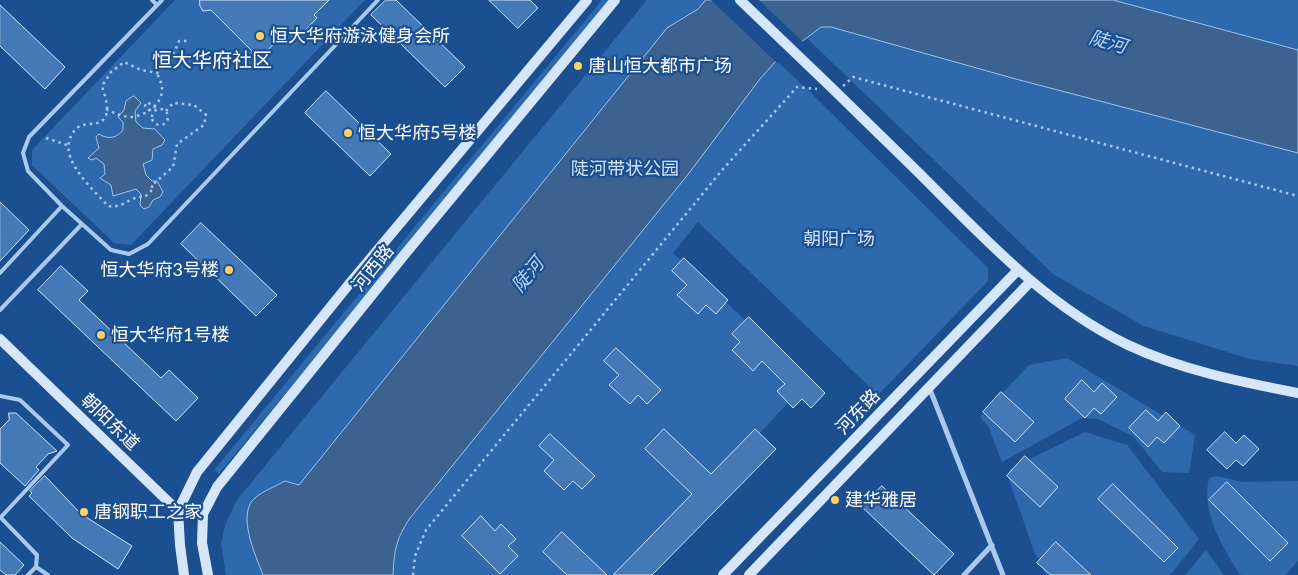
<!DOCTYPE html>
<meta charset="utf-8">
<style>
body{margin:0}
canvas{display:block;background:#1b4f8f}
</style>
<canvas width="1298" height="575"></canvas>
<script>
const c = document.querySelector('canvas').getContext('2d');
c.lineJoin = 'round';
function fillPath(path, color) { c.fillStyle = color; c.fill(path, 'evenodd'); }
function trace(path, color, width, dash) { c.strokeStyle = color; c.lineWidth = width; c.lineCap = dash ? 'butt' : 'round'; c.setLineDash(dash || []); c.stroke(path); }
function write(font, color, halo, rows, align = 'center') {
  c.font = font + ' Lato,"Noto Sans SC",sans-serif'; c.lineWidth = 4.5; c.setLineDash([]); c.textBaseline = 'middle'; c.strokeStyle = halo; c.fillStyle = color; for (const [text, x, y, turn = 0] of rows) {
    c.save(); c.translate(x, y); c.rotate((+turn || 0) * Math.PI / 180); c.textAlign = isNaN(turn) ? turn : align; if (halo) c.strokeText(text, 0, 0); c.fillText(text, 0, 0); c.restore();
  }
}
const green = new Path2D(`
 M175,0h190l-234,245 -17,-2 -82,-78v-15z
 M602,0h7l-390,474 -5,-4z
 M647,0h65l99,93 177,175v13l-110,114 -180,-173 -25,31 136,127 -181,195h-402l-5,-31 4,-19 12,-25z
 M767,0h531v366l-48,-7 -106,-33 -91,-52z
 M1067,358l128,77 -6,38 -27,-1 -29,-36 -35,-17 -16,-1 -80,44 -14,-36 -8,-9 49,-52z
 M1085,432l42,13 72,94 -27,34 -4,2h-122l-12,-24 -26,-74 2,-8z
 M1218,476l24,6 56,-1v80l-13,14h-44l-2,-2c-18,-28 -38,-62 -30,-95z
 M1206,550l18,25h-39z`);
const water = new Path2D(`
 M706,0h407l185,50v103l-286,-75 -181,-51h-10l-46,35 -15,17 -74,98 -276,341c-14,21 -16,33 -17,57h-130c-7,-19 -27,-61 -8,-77 8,-7 21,-12 30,-17l14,4 368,-457 31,-19z
 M134,96l7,7 -6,8 1,11 7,6 12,1 10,11 -3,5 -9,4 -1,11 -9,4 3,11 6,6h5l6,11 -3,5 -7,3 -4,7 -5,2 -4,-4 1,-11 -5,-5 -23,7 -2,-11 -11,-7 5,-4 -1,-10 -8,-6 -4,2 -4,-2 11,-10 -3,-11 3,-3c9,6 18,4 24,-4v-8l-5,-5 6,-7 2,-9z`);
const pier = new Path2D(`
 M711,0h48l45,43 -27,20z`);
const building = new Path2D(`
 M200,0h129l-15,15 3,3 -21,22 -10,-9 -20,21 1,6 -4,5h-6l-5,-4v-8l-41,-41 -8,1 -3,-5z
 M386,0h10l69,67 -20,20 -74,-72z
 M489,0h41l8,8 -20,20z
 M0,5l65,62 -20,22 -45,-43z
 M326,91l65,63 -21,22 -65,-63z
 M0,202l29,28 -29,31z
 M201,223l76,72 -21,21 -75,-72z
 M684,258l44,42 -12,14 -10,-9 -8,9 -21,-19 10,-10 -15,-14z
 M61,266l27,25 -9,9 82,78 8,-8 29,28 -22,23 -138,-131z
 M749,317l76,76 -14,15 -9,-9 -9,9 -16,-17 8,-7 -23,-23 -9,10 -21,-21 8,-8 -8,-8z
 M616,348l45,42 -14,14 -9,-9 -8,9 -21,-19 10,-10 -15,-14z
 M1082,380l12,12 8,-9 15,14 -16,17 -7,-6 -9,10 -20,-19z
 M1001,392l33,30 -19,20 -32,-30z
 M1146,410l12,11 8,-9 14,14 -16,17 -7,-6 -9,10 -19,-19z
 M9,413h7l41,38 -9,3 -12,13 3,3 -14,16 -25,-23v-34l9,-9z
 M664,429l47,45 44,-45 21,20 -124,126h-39l79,-81 -47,-45z
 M1225,432l11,11 8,-8 15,14 -16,17 -7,-6 -9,9 -20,-19z
 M550,434l45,42 -13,13 -9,-8 -9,9 -20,-19 10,-11 -15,-14z
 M1025,456l33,31 -18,20 -33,-31z
 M45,476l36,38 51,32 -14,23 -46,-31 -43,-42 3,-3 -2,-2z
 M1227,482l61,61 -18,18 -61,-61z
 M1113,484l65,64 -14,14 -66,-63z
 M882,486l72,68 -20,21 -72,-68z
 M481,516l14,15 6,-7 15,15 -8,7 10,10 -18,18 -38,-38z
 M562,532l45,43h-40l-24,-23z
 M0,542l24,23 -9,10h-9l-6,-5z
 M1056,542l35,33h-40l-14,-12z`);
const path = new Path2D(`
 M843,86l10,-9 445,119
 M152 117a8 8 0 1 1 16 0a8 8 0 1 1-16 0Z
 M106,109c8,4 15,7 23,8 15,0 34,-12 33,-29 0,-4 -3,-10 -5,-15
 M150,111l-5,-5 2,-4 11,7
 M166,111l7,-8 21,2 12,10 -2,10 -27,19 -4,23 -22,19 3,2 -9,9c-15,-2 -21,12 -37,9 -17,-19 -57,-53 -31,-78 7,-6 20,-2 26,-8 8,-8 2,-24 -1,-34l9,-14 13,-10 17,8 16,3 14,-13 8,-19h8
 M46,138l21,7
 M413,575l2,-19 11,-26 297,-361 74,-82 20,2`);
const lane = new Path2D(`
 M152,0l5,5
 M162,0l-133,137 -6,16 5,18 34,35 49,44 18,4 19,-10 230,-244
 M0,273l62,-67
 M0,310l82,-86
 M0,396l20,4 48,45 -67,72
 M0,517l37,38 -1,12 -8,8
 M36,567l12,8`);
const street = new Path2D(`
 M929,387l74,188
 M964,575l28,-30`);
const secondary = new Path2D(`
 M740,0c60,57 120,115 179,173 64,64 126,132 209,172 53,25 113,37 170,48
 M0,339l178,172 25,3
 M184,575l-4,-30 -2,-34 19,-39 153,-189 237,-283
 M208,575l-6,-32 1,-29 14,-27 188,-233 210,-254
 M723,575l294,-304
 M749,575l281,-293`);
const markers = [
 [260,36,5,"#ffd166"],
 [578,66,5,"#ffd166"],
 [348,133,5,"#ffd166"],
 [229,270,5,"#ffd166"],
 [101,335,5,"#ffd166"],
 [835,500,5,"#ffd166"],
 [84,512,5,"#ffd166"]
];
const poiNames = [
 ["恒大华府游泳健身会所",270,36],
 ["唐山恒大都市广场",588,66],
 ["恒大华府5号楼",358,133],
 ["恒大华府3号楼",219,270,"right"],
 ["恒大华府1号楼",111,335],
 ["建华雅居",845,500],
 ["唐钢职工之家",94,512]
];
const parkNames = [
 ["陡河带状公园",625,169],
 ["朝阳广场",839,239]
];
const streetNames = [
 ["河西路",373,268,-51],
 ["河东路",858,412,-46],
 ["朝阳东道",110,422,44]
];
const waterNames = [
 ["陡河",1108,42,16],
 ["陡河",528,275,-51]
];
const quarterNames = [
 ["恒大华府社区",212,61]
];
fillPath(green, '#2e69ad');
fillPath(water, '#3c6290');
trace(water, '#9cc4f0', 1);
fillPath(pier, '#1b4f8f');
fillPath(building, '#4478b7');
trace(building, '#cfe3fa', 1);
trace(path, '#a9c9ee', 2.5, [2.5, 4]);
trace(lane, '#a9c9ee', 4);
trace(street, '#a9c9ee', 5);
trace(secondary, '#d6e6fa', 10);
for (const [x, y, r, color] of markers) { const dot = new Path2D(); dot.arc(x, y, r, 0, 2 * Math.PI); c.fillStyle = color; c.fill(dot); trace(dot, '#1b4f8f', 2); }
write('18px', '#fff', '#1b4f8f', poiNames, 'left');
write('18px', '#cfe3fa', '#1b4f8f', parkNames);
write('18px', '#fff', '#1b4f8f', streetNames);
write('italic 19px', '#b5d3f5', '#1b4f8f', waterNames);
write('20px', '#fff', '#1b4f8f', quarterNames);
</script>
